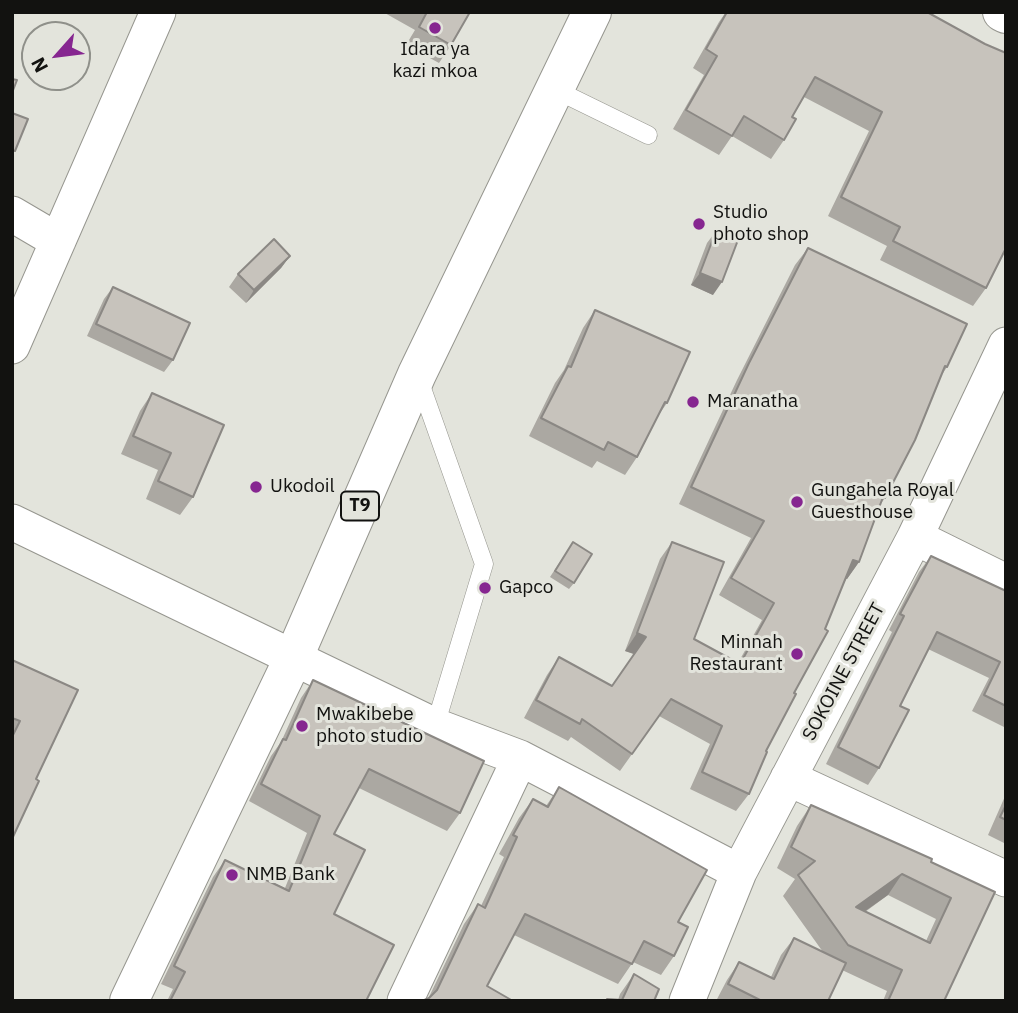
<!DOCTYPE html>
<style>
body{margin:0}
#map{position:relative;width:1018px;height:1013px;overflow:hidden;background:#e3e4dc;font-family:"IBM Plex Sans",sans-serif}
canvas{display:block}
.frame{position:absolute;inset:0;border:14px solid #121210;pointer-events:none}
.north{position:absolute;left:21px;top:21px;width:70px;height:70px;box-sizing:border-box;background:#e3e4dc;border:2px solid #8f908a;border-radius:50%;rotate:242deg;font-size:19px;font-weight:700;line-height:28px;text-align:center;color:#121210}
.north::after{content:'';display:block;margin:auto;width:24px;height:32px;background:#862690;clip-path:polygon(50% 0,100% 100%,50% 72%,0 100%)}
</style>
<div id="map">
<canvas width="1018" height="1013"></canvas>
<div class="frame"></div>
<div class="north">N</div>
</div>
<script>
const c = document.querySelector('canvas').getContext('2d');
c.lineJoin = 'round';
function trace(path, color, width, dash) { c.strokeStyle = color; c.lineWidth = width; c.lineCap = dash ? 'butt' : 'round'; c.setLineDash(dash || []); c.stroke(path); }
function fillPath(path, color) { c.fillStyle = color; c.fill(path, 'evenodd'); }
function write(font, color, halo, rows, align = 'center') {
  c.font = font + ' "IBM Plex Sans",sans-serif'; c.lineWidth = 6; c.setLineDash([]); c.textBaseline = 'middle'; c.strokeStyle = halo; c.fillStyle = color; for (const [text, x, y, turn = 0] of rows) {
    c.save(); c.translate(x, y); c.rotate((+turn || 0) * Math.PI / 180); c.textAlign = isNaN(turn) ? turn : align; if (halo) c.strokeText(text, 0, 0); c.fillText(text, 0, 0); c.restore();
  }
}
const lane = new Path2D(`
 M554,89l94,46
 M419,380l65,184 -49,162`);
const street = new Path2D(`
 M12,214l46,27
 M12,346l146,-334
 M12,522l423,204 85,32 219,114
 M915,537l91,45
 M788,778l218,101
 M405,1001l115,-243
 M687,1001l52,-129 176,-335 91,-192`);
const secondary = new Path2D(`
 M1002,12l4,2`);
const highway = new Path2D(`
 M129,1001l164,-342 124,-285 175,-362`);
const wall = new Path2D(`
 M383,12h87l-19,33 -12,18 -33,-18 9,-15z
 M726,12h201l59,276 -13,18 -93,-46 7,-14 -59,-30 41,-85 -65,-34 -12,20 -8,23 -13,19 -39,-23 -13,19 -46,-26 31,-54 -11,-7 26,-46z
 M716,231l-3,64 -22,-10 16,-42z
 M808,248l139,119 -8,12 -54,119 -6,8 -20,56 -12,17h-1l-52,114 -28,58 -17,43 -13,17 -46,-22 20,-45 -51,-28 -39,55 -49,-34 -3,4 -44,-23 23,-43 12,-18 53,29 22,-32 -9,-3 35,-92 12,-17 22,97 44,24 24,-43 -43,-25 32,-57 -72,-34 58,-124 58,-115z
 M290,256l-9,12 -35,35 -17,-16 9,-13z
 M113,287l60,73 -9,12 -77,-36 17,-37z
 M595,310l72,93 -9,13 -21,41 -12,18 -28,-14 -5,7 -63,-32 26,-53 9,-13 19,-42z
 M152,393l41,104 -13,18 -34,-16 12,-29 -37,-16 19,-43z
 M573,542l1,41 -5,6 -19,-12z
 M931,556l75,35v137l-34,-17 17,-33 -61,-29 -28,57 -21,62 -11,17 -42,-21 66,-132 -3,-2 30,-58z
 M12,660l24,119 -24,60z
 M313,680l147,133 -13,18 -88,-43 -25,46v80l32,87h-199l6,-12 -12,-5 52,-107 12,-17 60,28 22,-55 -58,-32 22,-45 10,-14 20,-44z
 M559,787l119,135 -4,34 -13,19 -28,-13 -15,22 -104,-49 -86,64 36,-75 14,-20 3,2 23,-49 -5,-3 20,-36 14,-19 13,7z
 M1006,794v50l-18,-9z
 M811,805l184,87 -51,109h-61l4,-10 -45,-21 -14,31h-112l11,-21 12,-18 32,15 10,-22 13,-17 29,14 -40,-56 12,-17 -18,-11 20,-42zM888,895l48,24 -10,22 -61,-29z
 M634,974l20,27 -36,-1 2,-6z`);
const shadedWall = new Path2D(`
 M290,256l-9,12 -35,35 8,-13z
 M700,273l22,9 -9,13 -22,-10z
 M853,560l6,2 -12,17 -6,-2z
 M637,633l9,4 -12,17 -9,-3z
 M902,874l-14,21 -47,33 15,-21z`);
const building = new Path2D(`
 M427,12h43l-19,33 -32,-18z
 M727,12h200l58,32 21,9v195l-20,40 -93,-47 7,-14 -59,-30 41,-85 -67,-35 -23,40 4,2 -12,21 -40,-24 -12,20 -46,-26 31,-54 -11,-7z
 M12,79l5,1 -5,13z
 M12,113l16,6 -13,32 -3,-1z
 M716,231l22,9 -16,42 -22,-9z
 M274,239l16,17 -36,34 -16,-16z
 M808,248l159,76 -20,43 -2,-1 -30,74 -30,58 -2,-1 -24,65 -6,-2 -28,69 3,2 -34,62 2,1 -30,57 1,1 -18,42 -47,-22 20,-46 -51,-27 -39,55 -50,-35 -2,5 -44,-24 23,-43 53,29 34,-49 -9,-4 35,-91 52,20 -30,77 46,25 34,-61 -43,-25 33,-57 -73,-34 58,-124z
 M113,287l77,36 -17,37 -77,-36z
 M595,310l95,42 -23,51 -2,-1 -28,55 -29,-15 -4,8 -63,-32 27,-52 3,1z
 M152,393l72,32 -31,72 -35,-16 13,-28 -38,-17z
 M573,542l19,12 -18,29 -19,-12z
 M931,556l75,35v115l-22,-11 16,-33 -63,-30 -37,74 9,4 -30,58 -41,-21 66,-131 -4,-2z
 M12,660l66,30 -42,89 3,2 -27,58v-102l8,-16 -8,-3z
 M313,680l171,81 -24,52 -91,-44 -35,65 31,16 -31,64 60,31 -28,56h-196l15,-29 -11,-6 51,-106 64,31 31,-75 -59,-32 22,-45 3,1z
 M559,787l148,83 -29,52 10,5 -14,29 -30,-15 -12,23 -107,-50 -38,72 26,15h-91l7,-3 8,-8 41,-86 7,4 32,-71 -4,-2 20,-36 15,8z
 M811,805l121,54 -1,3 64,30 -51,109h-56l14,-31 -54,-25 -50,-70 17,-14 -24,-14zM902,874l49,24 -21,45 -74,-36z
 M1006,805v15l-6,-3z
 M794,938l52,25 -18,38h-66l-34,-17 11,-22 35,17z
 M634,974l25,15 -5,12h-47v-2l15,1z`);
const markers = [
 [435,28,7,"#862690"],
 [699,224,7,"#862690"],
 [693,402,7,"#862690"],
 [256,487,7,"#862690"],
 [797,502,7,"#862690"],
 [485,588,7,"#862690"],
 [797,654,7,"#862690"],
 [302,726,7,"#862690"],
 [232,875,7,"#862690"]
];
const shields = [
 [360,506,38]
];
const shieldNames = [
 ["T9",360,506]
];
const poiNames = [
 ["Idara ya",435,50,"center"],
 ["kazi mkoa",435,72,"center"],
 ["Studio",713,213],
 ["photo shop",713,235],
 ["Maranatha",707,402],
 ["Ukodoil",270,487],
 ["Gungahela Royal",811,491],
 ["Guesthouse",811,513],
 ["Gapco",499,588],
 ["Minnah",783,643,"right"],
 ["Restaurant",783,665,"right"],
 ["Mwakibebe",316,715],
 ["photo studio",316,737],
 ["NMB Bank",246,875]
];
const streetNames = [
 ["SOKOINE STREET",844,672,-62]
];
trace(lane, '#96968f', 19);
trace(street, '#96968f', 37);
trace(secondary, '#96968f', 40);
trace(highway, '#96968f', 40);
trace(lane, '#fff', 18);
trace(street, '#fff', 35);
trace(secondary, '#fff', 38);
trace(highway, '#fff', 38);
fillPath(wall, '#aba8a2');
fillPath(shadedWall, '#8b8884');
fillPath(building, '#c7c3bc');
trace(building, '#8b8884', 2);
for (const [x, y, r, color] of markers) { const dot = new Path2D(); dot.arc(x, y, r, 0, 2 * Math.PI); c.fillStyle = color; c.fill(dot); trace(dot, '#e3e4dc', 2.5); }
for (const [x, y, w] of shields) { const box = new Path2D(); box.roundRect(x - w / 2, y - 14.5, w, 29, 5); c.fillStyle = '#e3e4dc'; c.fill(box); trace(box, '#121210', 2); }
write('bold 18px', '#121210', null, shieldNames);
write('19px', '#121210', '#e3e4dc', poiNames, 'left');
write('19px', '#121210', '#e3e4dc', streetNames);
</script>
